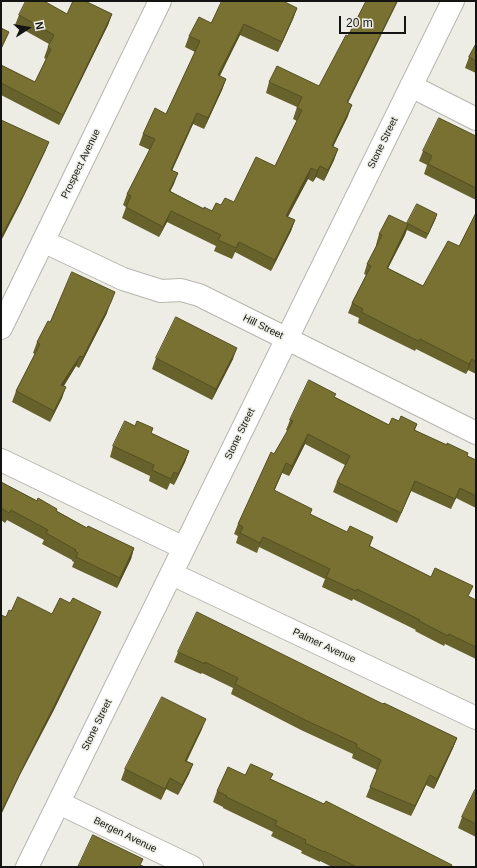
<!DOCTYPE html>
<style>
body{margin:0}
#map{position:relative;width:477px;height:868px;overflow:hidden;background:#edede6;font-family:Helvetica,sans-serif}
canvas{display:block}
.frame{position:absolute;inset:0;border:2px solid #141412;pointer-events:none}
.north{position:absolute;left:8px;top:8px;width:40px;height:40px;-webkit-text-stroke:3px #edede6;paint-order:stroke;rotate:78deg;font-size:11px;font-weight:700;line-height:16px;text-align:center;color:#141412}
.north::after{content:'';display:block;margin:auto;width:14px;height:18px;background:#141412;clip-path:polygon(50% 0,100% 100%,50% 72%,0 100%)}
.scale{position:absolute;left:339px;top:16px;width:67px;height:18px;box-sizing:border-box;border:2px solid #141412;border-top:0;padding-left:5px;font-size:12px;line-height:14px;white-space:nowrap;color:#141412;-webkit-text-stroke:3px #edede6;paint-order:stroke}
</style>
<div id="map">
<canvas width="477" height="868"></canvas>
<div class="frame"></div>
<div class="north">N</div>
<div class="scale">20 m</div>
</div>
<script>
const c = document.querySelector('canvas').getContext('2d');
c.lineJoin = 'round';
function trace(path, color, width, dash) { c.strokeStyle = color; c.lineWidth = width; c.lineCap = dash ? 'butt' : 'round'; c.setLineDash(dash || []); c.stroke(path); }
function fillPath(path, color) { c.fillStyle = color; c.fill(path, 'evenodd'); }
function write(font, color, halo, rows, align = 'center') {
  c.font = font + ' Helvetica,sans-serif'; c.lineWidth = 3; c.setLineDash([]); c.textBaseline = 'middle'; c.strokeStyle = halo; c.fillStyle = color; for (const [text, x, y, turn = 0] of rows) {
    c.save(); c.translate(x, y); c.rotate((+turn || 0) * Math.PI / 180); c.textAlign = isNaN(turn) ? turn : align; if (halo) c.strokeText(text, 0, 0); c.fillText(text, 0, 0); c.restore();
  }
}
const minor = new Path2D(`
 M411,86l65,33
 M43,241l80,38 38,12 20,-1 18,5 277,138
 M1,328l159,-327
 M1,460l183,88
 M172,574l304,144
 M59,803l133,64
 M27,867l426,-866`);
const wall = new Path2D(`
 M297,8l-4,11 -15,33 -38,-17 -20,41 6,3 -4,11 -18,39 -11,-5 -21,47 6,2 -8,18 34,18 8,2 9,-6 13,-3 41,-36 22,-45 -4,-2 4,-12 -31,-14 3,-11 79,21v13l-15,31 5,2 -4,11 -10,21 -8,-4 -3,5 -5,-3 -20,38 7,3 -4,11 -20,40 -36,-19 -3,7 -18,-8 2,-5 -49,-24 -8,15 -37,-19 4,-11 -3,-2 4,-11 23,-44 -11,-5 4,-11 23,-20 29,-62 -10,-5 4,-11 22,-13z
 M67,14h45l-4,11 -49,100 -58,-30v-30l34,17 11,-23 -2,-1 5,-14 -34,-19 4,-10z
 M476,44v29l-11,-5 4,-11z
 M476,136v64l-52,-26 3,-9 -8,-4 4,-10z
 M476,213v161l-8,-4 -2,4 -50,-25 -1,2 -57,-28 1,-5 -11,-5 4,-10 14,-28 -2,-1 3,-10 10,-19h-1l3,-11 28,-10 30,-10 -2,6 -9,19 -19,-9 -2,5 -17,33 35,18 36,-40z
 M107,313l-28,55 -3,-2 -12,20 -2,12 -12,24 -38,-20 4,-11 19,-37 -2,-1 4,-11 13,-20z
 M156,358l77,1 -21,41 -60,-31z
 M335,397l54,28 10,-4 18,3 -2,6 61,30v48l-20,-10 -5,11 -40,-18 -14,32 -64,-31 4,-10 8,-17 -40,-21 -16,32 -7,-3 -8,18 36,23 37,18 26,5 -3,9 106,54v59l-31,-15 -1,2 -29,-15 1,-1 -63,-31 -1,2 -30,-14 3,-8 -66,-32 -2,6 -21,-10 2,-7 -4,-2 4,-10 36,-70 14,-23 -2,-1 4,-10z
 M151,433l38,18 -4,11 -11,23 -4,-2 -3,7 -18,-9 1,-5 -40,-19 3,-11z
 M1,482l56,29 30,17 47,20 -3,11 -14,29 -45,-21 2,-5 -2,-1v-1l-30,-16 2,-4 -37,-20 -2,3 -4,-3z
 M178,652l205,52 74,34 -4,10 -19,41 -8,-4 -15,31 -45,-19 11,-27 -25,-12 1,-4 -52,-24 -70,-36 2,-6 -31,-15 -1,1 -27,-12z
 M202,729l-15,32 6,3 -4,10 -11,21 -12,-6 -5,11 -40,-20 4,-11z
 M245,775l26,4 180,88h-119l-12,-6v1l-19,-9 1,-2 -31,-15 2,-4 -50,-24v-1l-10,-5 4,-11z
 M476,791v46l-18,-9 4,-11z`);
const shadedWall = new Path2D(`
 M397,1h1l-54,110 4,-11z
 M297,8l-4,11 -15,33 4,-10z
 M112,14l-4,11 -49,100 4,-10z
 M244,24l-4,11 -26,51 4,-11z
 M9,32l-2,5 -6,13v-2z
 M226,79l-4,11 -18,39 4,-11z
 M352,105l-4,11 -20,41 4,-11z
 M197,113l-4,11 -26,57 4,-11z
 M49,142l-4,10 -25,52 -19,37v-4z
 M338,149l-4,11 -10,21 4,-11z
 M320,166l-4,11 -3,5 4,-11z
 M311,168l-3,11 -26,48 4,-11z
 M178,173l-4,11 -9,18 4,-11z
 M171,211l-4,11 -8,15 4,-10z
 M437,214l-2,6 -9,19 2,-5z
 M295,220l-4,11 -20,40 4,-11z
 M408,224l-3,11 -22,43 4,-10z
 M239,242l-4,10 -3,7 4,-11z
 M111,302l-4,11 -28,55 4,-11z
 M237,348l-4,11 -21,41 4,-11z
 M80,356l-4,10 -19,30 4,-11z
 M472,359l-4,11 -2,4 3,-10z
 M66,387l-4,11 -12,24 4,-11z
 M308,434l-3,10 -16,32 3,-10z
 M189,451l-4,11 -11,23 4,-11z
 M286,463l-4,10 -12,28 4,-11z
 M415,481l-4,10 -14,32 4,-10z
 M460,488l-4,10 -5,11 4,-10z
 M263,537l-4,10 -2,6 3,-10z
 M134,548l-3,11 -14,29 3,-10z
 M101,612l-4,10 -43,88 -34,65 -19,40v-3l23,-47z
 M206,719l-4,10 -21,42 4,-10z
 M457,738l-4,10 -19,41 3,-10z
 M193,764l-4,10 -11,21 4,-10z
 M430,775l-4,10 -15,31 4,-10z
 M170,778l-4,11 -5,11 4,-11z`);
const building = new Path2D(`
 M26,1h18l23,13 6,-13h12l27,13 -49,101 -62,-32v-18l34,17 16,-33 -3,-2 6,-12 -35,-20z
 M222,1h61l14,7 -15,34 -38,-18 -26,51 8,4 -18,39 -11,-5 -26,57 7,3 -9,18 35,18v-2l8,4 4,-8 5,2 4,-7 9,4 22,-45 19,9 27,-56 -5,-2 5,-11 -33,-15 8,-16 42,20 27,-51 2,1 18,-35h31l-49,99 -1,2 5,3 -20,41 6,3 -10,21 -8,-4 -3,5 -6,-3 -25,48 9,4 -20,40 -36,-18 -3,6 -18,-8 3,-5 -50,-24 -8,16 -37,-20 5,-11 -4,-2 28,-55 -12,-5 12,-26 11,6 34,-73 -11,-5 10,-19 12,6z
 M1,28l8,4 -8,16z
 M476,44v17l-7,-4z
 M439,118l37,18v52l-48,-24 4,-8 -9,-5z
 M1,120l48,22 -25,52 -23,43z
 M417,204l20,10 -9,20 -21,-11z
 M476,213v149l-4,-3 -3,5 -49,-25 -2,2 -57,-29 2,-3 -11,-6 19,-37 -4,-2 15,-29 -3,-1 10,-19 19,9 -21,44 36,18 25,-45 11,5z
 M72,272l43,20 -4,10 -28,55 -3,-1 -19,29 5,2 -12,24 -38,-20 24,-47 -3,-2 11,-21 2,1z
 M176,317l61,31 -21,41 -60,-31z
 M309,380l27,14 -2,3 55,28 3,-7 7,3 2,-5 16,8 -3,6 33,15v-2l21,10 -1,3 9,4v36l-16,-8 -5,11 -40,-18 -14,32 -64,-31 13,-26 -42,-22 -16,32 -6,-3 -12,27 38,19 -2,5 37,18 3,-6 23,11 -4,9 62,31 4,-9 38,18 -5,10 8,4v47l-27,-13 -1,2 -29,-15 1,-1 -63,-31 -1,2 -30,-14 4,-8 -67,-32 -3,6 -20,-10 3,-6 -5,-3 33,-72 3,2 19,-33 -3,-1z
 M125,421l10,5 2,-5 16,7 -2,5 38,18 -11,23 -4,-2 -3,7 -19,-9 2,-5 -41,-19z
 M1,482l36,19 1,-3 19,11 -1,2 31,17 1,-2 46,22 -14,30 -44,-21 2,-4 -3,-2 1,-1 -30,-17 2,-3 -37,-20 -2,3 -8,-5z
 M18,597l34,17 8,-16 10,5 3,-5 28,14 -44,88 -33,65 -23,47v-197l5,2 3,-7 2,1z
 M197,612l186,92 1,-1 73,35 -20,41 -7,-4 -15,31 -45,-19 11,-27 -25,-13 1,-3 -52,-24 -70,-36 3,-6 -33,-16v2l-27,-12z
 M162,697l44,22 -21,42 8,3 -11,21 -12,-7 -5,11 -40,-20z
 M251,764l22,10 -3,5 54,25 2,-3 126,64 -1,2h-94l-33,-16v1l-19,-9 1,-3 -31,-15 2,-4 -51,-24 1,-1 -10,-5 11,-24 17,8z
 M475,790l1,1v33l-14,-7z
 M93,835l50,24 -3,6 5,2h-67z`);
const streetNames = [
 ["Stone Street",383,143,-64],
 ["Prospect Avenue",81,164,-64],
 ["Hill Street",263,327,26],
 ["Stone Street",240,434,-64],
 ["Palmer Avenue",324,646,25],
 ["Stone Street",97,725,-64],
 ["Bergen Avenue",125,835,26]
];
trace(minor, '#b6b6af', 24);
trace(minor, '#fff', 22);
fillPath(wall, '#67612b');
fillPath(shadedWall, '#544f23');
fillPath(building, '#787132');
trace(building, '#544f23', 1);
write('10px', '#141412', '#edede6', streetNames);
</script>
